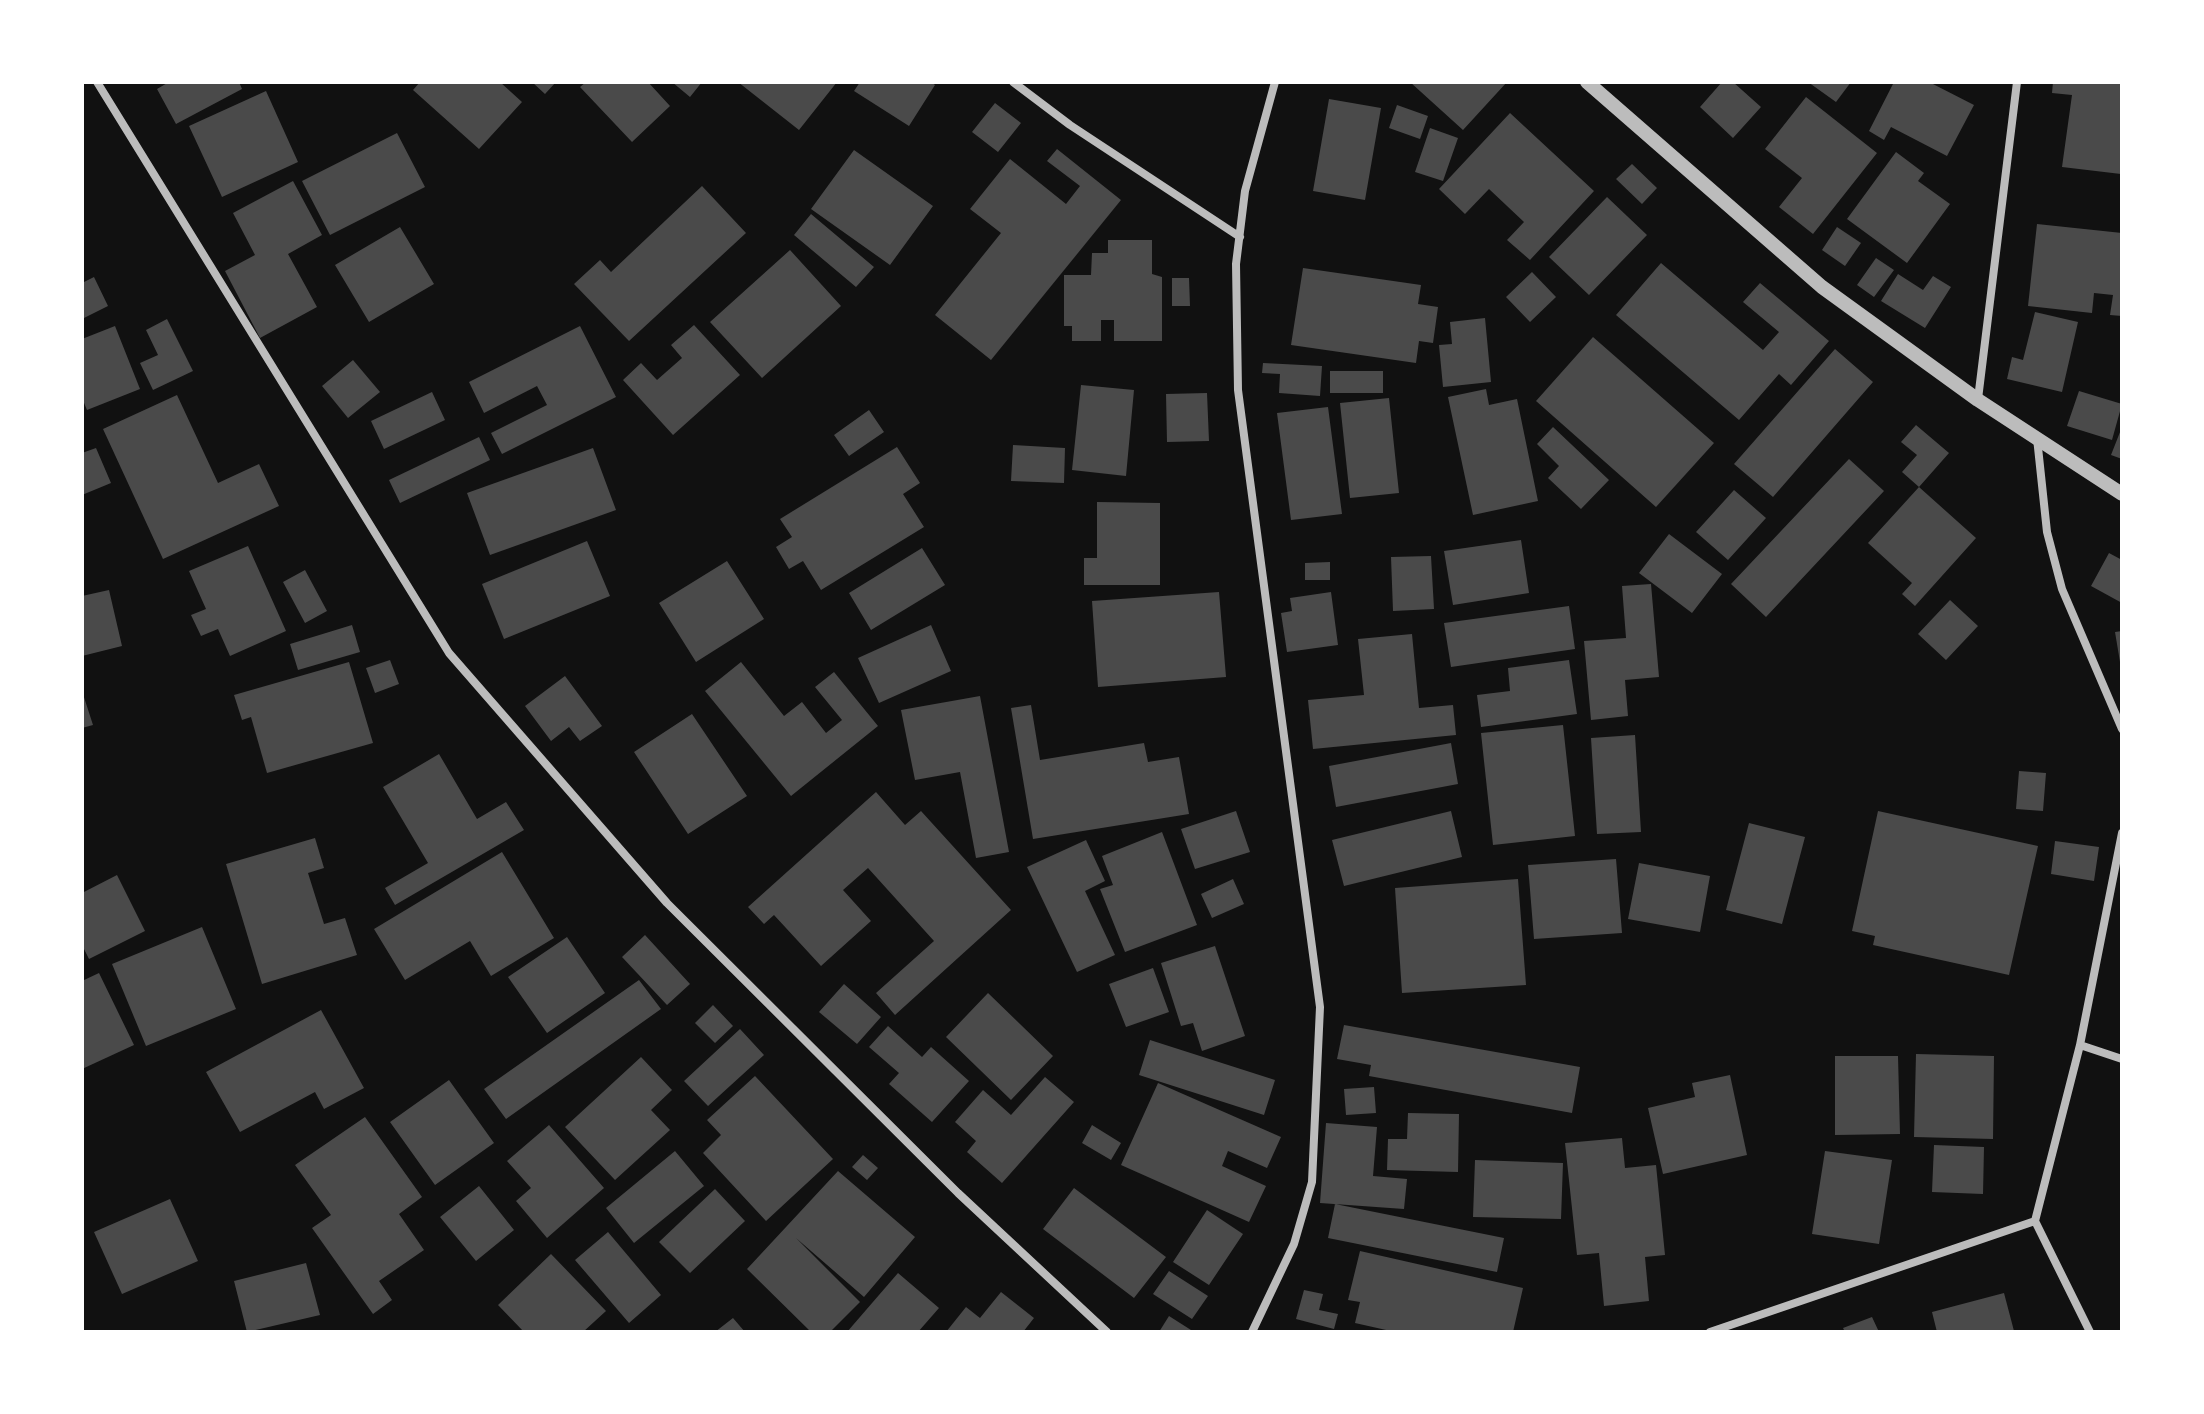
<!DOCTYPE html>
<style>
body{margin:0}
#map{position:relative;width:2204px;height:1414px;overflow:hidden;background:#111;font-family:"DejaVu Sans",sans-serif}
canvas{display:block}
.frame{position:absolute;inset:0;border:84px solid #fff;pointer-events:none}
</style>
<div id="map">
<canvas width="2204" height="1414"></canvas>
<div class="frame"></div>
</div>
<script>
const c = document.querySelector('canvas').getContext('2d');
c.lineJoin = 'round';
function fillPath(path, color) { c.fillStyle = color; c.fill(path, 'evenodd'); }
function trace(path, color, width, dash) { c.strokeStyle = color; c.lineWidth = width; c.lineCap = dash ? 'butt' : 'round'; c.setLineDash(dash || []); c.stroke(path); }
const building = new Path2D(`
 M169,82h70l3,7 -66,35 -19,-35z
 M420,82h80l22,20 -43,47 -66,-59z
 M532,82h24l-11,12z
 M586,82h62l22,24 -38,36 -52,-55z
 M672,82h30l-12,15z
 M738,82h99l-38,48z
 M860,82h71l4,3 -26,41 -55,-35z
 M1410,82h97l-44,48z
 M1722,82h11l28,25 -28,31 -33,-31z
 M1808,82h43l-15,20z
 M1894,82h35l45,23 -27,51 -56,-29 -7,13 -15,-9z
 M2053,82l69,2 -1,90 -59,-7 10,-72 -20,-2z
 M266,91l32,71 -76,35 -33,-71z
 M1806,97l71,56 -64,81 -34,-27 23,-29 -37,-29z
 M1329,99l52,9 -16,92 -52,-9z
 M995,103l26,20 -23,29 -26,-20z
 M1397,105l31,11 -8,23 -31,-11z
 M1510,113l84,78 -64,69 -23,-20 17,-18 -35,-33 -24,25 -26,-25z
 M1430,128l28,10 -15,43 -28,-9z
 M397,133l28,54 -95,48 -28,-54z
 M1057,149l64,51 -130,160 -56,-45 66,-82 -31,-24 40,-50 56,45 14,-18 -33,-25z
 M854,150l79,56 -43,59 -79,-56z
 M1896,152l28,21 -6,8 32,23 -43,59 -60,-44z
 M1632,164l25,24 -15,16 -26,-25z
 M293,181l29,54 -34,19 29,53 -57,31 -35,-67 30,-16 -22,-42z
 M702,186l44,47 -117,108 -55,-57 26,-24 11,12z
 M1607,197l40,38 -58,60 -40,-38z
 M811,214l63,53 -18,20 -62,-52z
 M2037,224l85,9v83l-12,-1 3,-20 -19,-2 -2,20 -64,-7z
 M400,227l34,57 -65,38 -34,-57z
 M1837,227l24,16 -16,23 -23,-16z
 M1108,240h44v34l10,3v64h-48v-21h-13v21h-29v-15h-8v-51h27l1,-22h16z
 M790,250l51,56 -79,72 -52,-56z
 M1876,258l18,12 -20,27 -17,-12z
 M1661,263l102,87 16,-18 -36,-30 17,-19 69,58 -38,44 -12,-11 -40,46 -123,-105z
 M1303,268l118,17 -3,19 20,3 -5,36 -14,-2 -3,22 -125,-18z
 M1532,272l24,25 -26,25 -24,-25z
 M1898,274l25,16 10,-14 18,11 -26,41 -44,-27z
 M94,277l14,29 -26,13v-36z
 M1172,278h17l1,28h-18z
 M2035,312l43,10 -16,70 -55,-13 5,-22 11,3z
 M1485,318l6,64 -48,5 -4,-42 13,-1 -2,-22z
 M167,319l26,52 -40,19 -13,-27 18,-8 -12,-25z
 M694,325l46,50 -67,60 -50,-55 18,-17 16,17 25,-22 -11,-13z
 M115,326l25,63 -53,21 -5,-12v-59z
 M580,326l36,71 -114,57 -11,-21 56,-28 -10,-19 -53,27 -15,-31z
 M1593,337l121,106 -58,64 -120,-106z
 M1835,349l38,33 -100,115 -39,-33z
 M353,360l27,32 -32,26 -26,-32z
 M1263,363l59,3 -2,30 -41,-3 1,-19 -18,-1z
 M1330,371h53v22h-53z
 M1081,385l53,5 -8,86 -54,-6z
 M1486,389l3,16 28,-6 21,102 -65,14 -25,-118z
 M2079,391l43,13 -10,36 -45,-14z
 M432,392l13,28 -61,29 -13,-28z
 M1207,393l2,48 -42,1 -1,-48z
 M177,395l41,88 41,-19 20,42 -116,53 -60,-130z
 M1389,398l10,95 -49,5 -10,-95z
 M1328,407l14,107 -51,6 -14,-107z
 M869,410l15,22 -35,24 -15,-21z
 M1916,425l33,28 -30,34 -17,-15 15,-17 -16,-13z
 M1553,427l56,53 -28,29 -33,-31 11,-12 -22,-22z
 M2122,427v32l-11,-4z
 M479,437l11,23 -90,43 -11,-23z
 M1013,445l52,3 -1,35 -53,-2z
 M897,447l23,36 -17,11 21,33 -103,63 -18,-29 -14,8 -13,-22 16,-10 -12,-18z
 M96,448l15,35 -29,12v-42z
 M593,448l23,62 -126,45 -23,-62z
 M1849,459l35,32 -118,126 -35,-33z
 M1919,487l57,51 -61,68 -13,-12 10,-11 -44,-40z
 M1734,490l32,28 -38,42 -32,-28z
 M1097,502l63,1v82h-76v-27h13z
 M1669,534l53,40 -30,39 -53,-40z
 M1521,540l8,53 -76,12 -9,-54z
 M587,541l23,55 -106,43 -22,-55z
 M248,546l38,85 -56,25 -12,-27 -17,7 -10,-21 15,-6 -17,-38z
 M922,548l23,37 -74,45 -22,-37z
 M2109,553l13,7v43l-31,-17z
 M1431,556l3,53 -41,2 -2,-54z
 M727,561l37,58 -68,43 -37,-59z
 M1330,562v18h-25v-17z
 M305,570l22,41 -22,12 -22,-41z
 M1651,584l8,93 -34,3 3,36 -37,4 -7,-79 42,-3 -4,-52z
 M109,590l13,56 -40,10v-60z
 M1219,592l7,85 -128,10 -6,-86z
 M1331,592l7,53 -51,7 -6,-39 11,-2 -2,-13z
 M1950,600l28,26 -32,34 -28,-26z
 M1569,606l6,43 -124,18 -7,-44z
 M352,625l8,27 -62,18 -8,-26z
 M931,625l20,46 -72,32 -21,-45z
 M2122,631v31h-2l-5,-30z
 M1412,634l7,74 34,-3 3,30 -143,14 -5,-49 56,-5 -6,-56z
 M390,660l9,24 -24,9 -9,-25z
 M1569,660l8,54 -96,13 -4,-32 33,-4 -2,-23z
 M349,662l24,81 -106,30 -16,-56 -9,3 -8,-25z
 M741,662l43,54 18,-14 24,31 16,-13 -27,-33 19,-15 44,54 -87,70 -86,-105z
 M565,676l37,50 -22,15 -11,-14 -18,14 -26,-35z
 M82,691l11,34 -11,3z
 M980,696l29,156 -33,6 -16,-86 -45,8 -14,-70z
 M1031,705l9,55 104,-17 4,19 31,-5 10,57 -156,25 -22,-131z
 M692,714l55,82 -59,38 -54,-82z
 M1563,725l12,111 -82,9 -12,-112z
 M1635,735l6,97 -44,2 -6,-96z
 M1451,743l7,41 -122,23 -7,-41z
 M439,754l38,65 29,-17 18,28 -129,75 -10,-17 43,-25 -45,-76z
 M2019,771l27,2 -3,38 -27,-2z
 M876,792l29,33 16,-14 90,99 -116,105 -19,-22 58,-52 -66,-73 -25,22 28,31 -50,45 -47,-51 -10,9 -16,-17z
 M1236,811l14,41 -55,17 -14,-40z
 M1451,811l11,46 -118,29 -12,-46z
 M1878,811l160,35 -29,129 -136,-30 2,-9 -23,-5z
 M1749,823l56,14 -23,87 -56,-14z
 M1162,832l35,93 -72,27 -25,-63 13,-4 -11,-29z
 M315,838l9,30 -16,5 16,51 21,-6 12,37 -95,29 -36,-120z
 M1086,840l19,41 -20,10 30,64 -38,17 -50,-105z
 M2055,841l44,6 -5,34 -43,-7z
 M502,852l52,86 -63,38 -21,-35 -65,39 -31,-51z
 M1616,859l6,74 -88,6 -6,-74z
 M1639,863l71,13 -10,56 -72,-13z
 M117,875l28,56 -56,28 -7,-14v-52z
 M1233,879l11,25 -32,14 -11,-24z
 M1518,879l8,106 -124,8 -7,-105z
 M202,927l34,82 -90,37 -34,-82z
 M645,935l45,49 -23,21 -45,-48z
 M567,937l38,56 -58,40 -39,-56z
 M1215,946l30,90 -43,15 -9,-28 -12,3 -20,-63z
 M1153,968l16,44 -43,15 -17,-43z
 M99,973l35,72 -52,24v-88z
 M639,980l22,29 -155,110 -22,-30z
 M844,984l37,33 -24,27 -38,-32z
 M988,993l65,63 -42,44 -65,-63z
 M713,1005l20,21 -18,17 -20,-20z
 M321,1010l43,78 -40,21 -9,-17 -75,40 -34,-60z
 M1344,1025l236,42 -8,46 -203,-37 2,-11 -34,-6z
 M888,1026l34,31 9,-10 38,34 -37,41 -43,-38 10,-11 -30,-26z
 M740,1029l24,26 -56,51 -24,-25z
 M1150,1040l125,40 -11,35 -125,-40z
 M1916,1054l78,2 -1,83 -79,-2z
 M1835,1056h63l2,78 -65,1z
 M641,1057l31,33 -21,20 19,20 -55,50 -50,-53z
 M1730,1075l17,80 -84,19 -15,-66 47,-11 -3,-14z
 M755,1076l78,83 -67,62 -63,-68 18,-18 -14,-15z
 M1045,1077l29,25 -72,81 -35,-31 9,-11 -21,-19 28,-32 28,25z
 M449,1080l45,63 -59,42 -45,-63z
 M1158,1083l123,54 -14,31 -39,-17 -6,15 44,20 -17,36 -128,-57z
 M1374,1087l2,26 -30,2 -2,-26z
 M1408,1113l51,1 -1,58 -71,-2 1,-31h19z
 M365,1117l57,80 -23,17 25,36 -45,31 13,19 -19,14 -61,-86 19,-13 -36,-50z
 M1326,1123l51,4 -4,49 34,3 -3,30 -84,-6z
 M549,1125l55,63 -57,50 -31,-37 15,-13 -24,-27z
 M1092,1125l29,18 -10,17 -29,-17z
 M1622,1138l3,30 31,-3 9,90 -20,2 4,44 -45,5 -5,-53 -22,2 -12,-112z
 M1934,1145l50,2 -1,47 -51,-2z
 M675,1151l29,35 -70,57 -28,-35z
 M1825,1151l67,9 -13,84 -67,-10z
 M863,1155l15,13 -11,12 -15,-13z
 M1475,1160l88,3 -2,56 -88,-2z
 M838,1171l77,66 -51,60 -68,-59 64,64 -30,30h-19l-64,-63z
 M479,1186l35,44 -38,31 -36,-44z
 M1074,1188l92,69 -32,41 -91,-69z
 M715,1189l30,32 -55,52 -31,-31z
 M170,1199l28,62 -76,33 -28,-62z
 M1335,1204l169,34 -7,34 -169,-34z
 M1207,1210l36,24 -34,51 -36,-23z
 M608,1232l53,63 -32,28 -54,-63z
 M1360,1251l163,37 -10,44h-118l-40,-9 5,-21 -12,-2z
 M551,1254l55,57 -23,21h-59l-26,-27z
 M306,1263l14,52 -73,17 -13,-51z
 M1169,1271l39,25 -16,23 -39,-25z
 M898,1273l41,35 -21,24h-71z
 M1304,1290l19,4 -4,16 19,4 -4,15 -38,-10z
 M1001,1292l33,26 -11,14h-77l20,-25 14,11z
 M2004,1293l10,38 -77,1 -5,-20z
 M1169,1316l22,14 -1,2h-31z
 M1872,1317l7,15h-34l-2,-4z
 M733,1318l12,14h-30z`);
const minor = new Path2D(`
 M97,82l352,571 218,250 291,290 149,139
 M1013,82l57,43 170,112
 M1978,399l39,-317
 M2037,438l10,94 15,57 60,140
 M2080,1045l42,14
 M1252,1332l42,-88 18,-62 8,-175 -82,-617 -2,-126 9,-73 30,-109
 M1710,1332l325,-111
 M2090,1332l-55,-111 45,-176 42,-212`);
const tertiary = new Path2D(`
 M1587,82l235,205 156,113 144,94`);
fillPath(building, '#4a4a4a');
trace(minor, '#bcbcbc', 8);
trace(tertiary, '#bcbcbc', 14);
</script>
